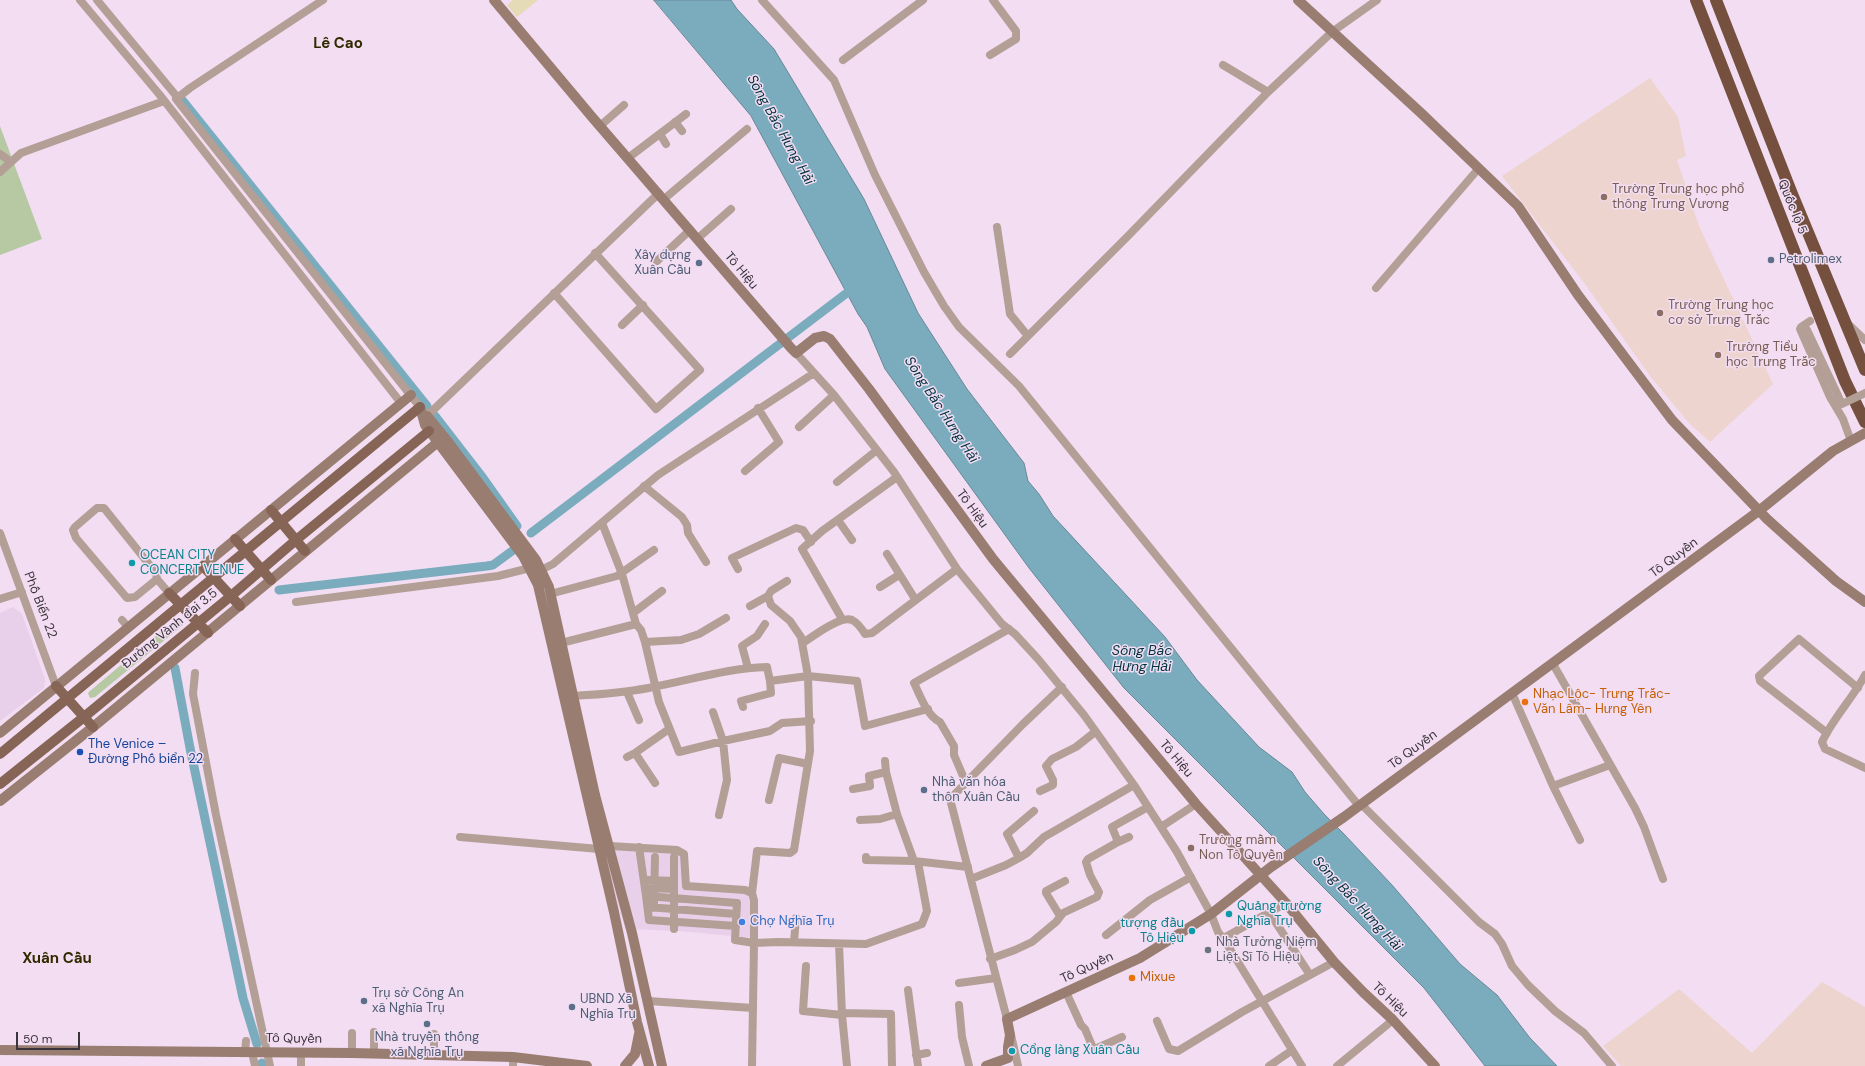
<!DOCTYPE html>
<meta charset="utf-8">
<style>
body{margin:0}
#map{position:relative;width:1865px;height:1066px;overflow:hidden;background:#f2ddf2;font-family:"DM Sans",sans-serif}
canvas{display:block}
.scale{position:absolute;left:16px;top:1032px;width:64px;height:18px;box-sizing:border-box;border:2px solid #3c343c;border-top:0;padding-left:5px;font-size:12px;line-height:14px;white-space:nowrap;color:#3c343c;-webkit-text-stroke:3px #f2ddf2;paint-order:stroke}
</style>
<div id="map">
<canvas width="1865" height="1066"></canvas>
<div class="scale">50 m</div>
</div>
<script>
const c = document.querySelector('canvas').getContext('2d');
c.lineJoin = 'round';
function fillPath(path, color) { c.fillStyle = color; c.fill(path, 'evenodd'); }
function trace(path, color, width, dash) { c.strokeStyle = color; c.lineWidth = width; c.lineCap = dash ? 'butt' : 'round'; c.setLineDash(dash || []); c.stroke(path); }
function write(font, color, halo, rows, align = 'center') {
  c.font = font + ' "DM Sans",sans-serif'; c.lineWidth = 3; c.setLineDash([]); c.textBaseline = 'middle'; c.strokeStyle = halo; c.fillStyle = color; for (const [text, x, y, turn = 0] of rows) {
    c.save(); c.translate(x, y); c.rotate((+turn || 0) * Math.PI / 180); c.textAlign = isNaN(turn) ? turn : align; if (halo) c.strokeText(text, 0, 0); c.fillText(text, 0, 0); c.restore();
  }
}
const built = new Path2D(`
 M13,607l9,7 23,65 -1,9 -44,33v-108z
 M610,846l74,8 2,32 64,5 3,47 -74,-7 -54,-2 -23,-78z`);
const education = new Path2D(`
 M1650,78l28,39 8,39 -9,4 22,66 74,158 -63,58 -21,-19 -39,-47 -65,-92 -83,-108z
 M1822,982l43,25v59h-244l-18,-20 76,-57 73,64z`);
const green = new Path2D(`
 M0,126l42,113 -42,16z
 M177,618h3l3,7 -88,72 -5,1 -2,-5 2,-2z`);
const sand = new Path2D(`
 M513,0h25l-21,17 -10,-12z`);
const water = new Path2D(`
 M654,0h77l6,9 37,40 90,150 54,114 49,76 57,74 4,18 11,13 14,22 112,121 32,43 62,67 33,25 13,20 19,22 19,19 49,52 68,79 37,31 33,43 27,28h-72l-61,-78 -300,-300 -95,-120 -144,-199 -18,-42 -9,-13 -107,-198z`);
const canal = new Path2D(`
 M183,101l244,305
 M435,416l48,62 34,48
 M531,533l325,-247
 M279,590l208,-24 6,-1 19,-14
 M175,668l15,80 53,250 14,46
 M262,1063l1,3`);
const street = new Path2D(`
 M80,0l79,94 242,309
 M97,0l81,98
 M323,0l-133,88 -14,11 251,317 232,-223
 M762,0l72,80 41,95 49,97 20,34 15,21 60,59 340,420
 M990,55l26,-16v-8l-23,-31
 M843,60l80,-60
 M1223,65l45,27
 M675,122l7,9
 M600,126l24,-21
 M660,134l6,10
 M0,154l7,5 2,4
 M628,158l58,-44
 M0,172l21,-19 143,-52
 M664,199l83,-70
 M997,227l13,87 18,22
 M697,239l34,-30
 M657,261l33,-31
 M1376,288l103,-120
 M554,293l102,116 44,-39 -105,-117
 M1810,321l-9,6 -1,2 30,68 13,22 8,22
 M1848,324l17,16
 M622,325l21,-20
 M796,353l38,42 60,77 63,97 45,55 13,10 23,25 46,56 50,70 43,67 34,62 7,18 7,9 77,125
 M1010,354l117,-117 141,-145 64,-60 45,-32
 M799,427l35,-32
 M745,471l34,-29 -21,-34
 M837,482l40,-32
 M644,486l38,31 5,8 1,8 18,29
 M838,520l14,20
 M0,533l56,153
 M887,554l28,45
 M738,569l-6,-11 64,-30 7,2 8,12
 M541,570l12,-6 105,-89 156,-102
 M157,579l-22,18 -8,1 -51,-60 -3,-8 2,-3 22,-19h7l52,65 1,6 12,14
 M880,587l19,-12
 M550,594l67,-18 37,-26
 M768,596l3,-5 16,-10
 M0,599l22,-7
 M296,602l202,-26 32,-8
 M750,606l18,-10 3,9 19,16 11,16 7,39 2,75 -16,99 -4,3 -33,-2 -5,42
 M633,613l29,-22
 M842,619l-40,-70 20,-18 75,-54
 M122,620l6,7
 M636,624l5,6 4,12
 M561,643l75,-19 -14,-50 -20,-51
 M803,643c10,-7 38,-28 49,-23 6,3 10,9 13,14l7,-1 85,-64
 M1553,664l82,144 9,19 19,52
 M748,668l-6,-22 15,-10 8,-12
 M195,673l-2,21 23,121 54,251
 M1865,675c-12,23 -32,43 -43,67l3,7 40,19
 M627,692l12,28
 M1512,693l41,93 27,54
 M574,696c27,-2 53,-3 79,-9 38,-7 75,-19 114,-20l3,14 38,-5 49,5 8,45 63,-17
 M743,707l-2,-6 30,-8 -1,-12
 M713,712l10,29 47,-10 12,-8 29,-2
 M1827,733l-67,-52 -1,-5 40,-37 59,49
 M627,757l8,-4
 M885,761l1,11
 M655,783l-20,-30 34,-24
 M966,783l-12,-28v-9l-14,-24c-13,-6 -20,-27 -26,-39l95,-54
 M1553,786l57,-21
 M853,789l17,-3 -1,-10 17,-4 11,42 17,47
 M1040,791l13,-6v-5l-7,-14 6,-7 24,-12 19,-15
 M769,800l10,-42 29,6
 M1361,804l118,118 16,12 7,10 10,22 16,19 27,26 29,22 28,33
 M719,815l8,-35 -4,-39 -44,11 -20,-50 -14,-60 36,-2 18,-6 27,-16
 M860,820l20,-1 17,-5
 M1161,827l35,-23
 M460,837l139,12
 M1118,842l11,-5
 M610,846l67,4 7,4 2,32 59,4 7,3 2,7v43l-2,123
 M639,847l7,49 91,7 -2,37 19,3 24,-1 88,2 56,-20 5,-13 -9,-49
 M866,857v3l48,1 54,6
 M1019,858l8,-5 17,-16 90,-52
 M971,879l35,-14 13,-7 -12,-24 27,-23
 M649,880l25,1
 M649,888l25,1
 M646,896l3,24 87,6
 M654,903l1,-46
 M648,907l88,7
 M1269,912l41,63
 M1060,916l-14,-23v-2l19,-10
 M674,929v-72
 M1106,935l44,-35 41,-23
 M1222,939l64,-36
 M794,942l2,-24
 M839,944l3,71 5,51
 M990,959l25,-9 17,-8 24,-20 7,-9 34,-16 2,-5 -9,-17 -4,-13 2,-3 30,-17 -6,-15 36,-20
 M806,966l-3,45 39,4
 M959,983l37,-5
 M908,990l10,76
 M1066,992l15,33 4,4 8,19 2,1 27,-12
 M648,1001l105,7
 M959,1005l3,32 7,29
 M843,1013l48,1 1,52
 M1007,1019l-57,-220 73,-75 39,-37
 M1157,1021l12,28 9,2 64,-39 92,-50
 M374,1032v21
 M352,1033v20
 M1011,1035l7,31
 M245,1052l1,-11
 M252,1052l3,14
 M434,1055v-21
 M916,1055l11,-2
 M301,1066v-13
 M513,1066v-9
 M1269,1066l22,-15
 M1337,1066l56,-46`);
const secondary = new Path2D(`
 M494,0l98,117 199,231 5,5 19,-15 9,-2 6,3 39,50 124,170 203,245 90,99 48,59 29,30 30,28 42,46
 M1298,0l123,113 97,93 60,89 94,125 95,99 69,62 29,21
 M420,407l5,18 98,131 15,29 76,327 23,110 12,44
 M427,416l22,27 87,117 13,27 46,208 37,138 30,133
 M0,733l411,-338
 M0,801l93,-74 345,-285
 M0,1050l352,3 161,4 74,9
 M625,1066l10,-12 4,-20
 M986,1066l22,-8v-11l2,-12 -3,-16 133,-61 71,-44 60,-47 73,-50 416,-307 73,-59 32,-18`);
const primary = new Path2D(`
 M271,510l34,41
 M235,539l36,41
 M203,566l37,40
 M169,593l39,40
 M56,686l37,41
 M0,754l420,-347
 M0,784l84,-67 147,-121 65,-56 133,-109`);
const highway = new Path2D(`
 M1696,0l149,381 20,41
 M1716,0l76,194 73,176`);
const streetBridge = new Path2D(`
 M1807,330l35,74 23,-11`);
const markers = [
 [1604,197,4,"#8d6e63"],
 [1771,260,4,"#5c6f8a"],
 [699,263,4,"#5c6f8a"],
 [1660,313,4,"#8d6e63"],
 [1718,355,4,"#8d6e63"],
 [132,563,4,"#0f9aa8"],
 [1525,702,4,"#e8710a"],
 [80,752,4,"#1a4fb4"],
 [924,790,4,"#5c6f8a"],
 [1191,848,4,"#8d6e63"],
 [1229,914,4,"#0f9aa8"],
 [742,922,4,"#3f7fe0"],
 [1192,931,4,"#0f9aa8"],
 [1208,950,4,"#6b7280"],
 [1132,978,4,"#e8710a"],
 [364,1001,4,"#5c6f8a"],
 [572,1007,4,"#5c6f8a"],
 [427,1024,4,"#5c6f8a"],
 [1012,1051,4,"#0f9aa8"]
];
const educationNames = [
 ["Trường Trung học phổ",1612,190],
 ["thông Trưng Vương",1612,205],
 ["Trường Trung học",1668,306],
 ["cơ sở Trưng Trắc",1668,321],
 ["Trường Tiểu",1726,348],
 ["học Trưng Trắc",1726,363],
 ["Trường mầm",1199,841],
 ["Non Tô Quyền",1199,856]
];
const streetNames = [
 ["Quốc lộ 5",1792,207,68],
 ["Tô Hiệu",741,271,50],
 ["Tô Hiệu",972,509,54],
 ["Tô Quyền",1674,558,-37],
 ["Phố Biển 22",40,605,69],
 ["Đường Vành đai 3.5",170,629,-39],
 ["Tô Quyền",1413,750,-36],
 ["Tô Hiệu",1176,759,50],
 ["Tô Quyền",1087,968,-25],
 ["Tô Hiệu",1390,1000,44],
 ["Tô Quyền",294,1039,1]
];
const serviceNames = [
 ["Xây dựng",691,256,"right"],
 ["Xuân Cầu",691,271,"right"],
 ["Petrolimex",1779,260],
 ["Nhà văn hóa",932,783],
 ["thôn Xuân Cầu",932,798],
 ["Trụ sở Công An",372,994],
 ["xã Nghĩa Trụ",372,1009],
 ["UBND Xã",580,1000],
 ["Nghĩa Trụ",580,1015],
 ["Nhà truyền thống",427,1038,"center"],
 ["xã Nghĩa Trụ",427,1053,"center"]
];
const cultureNames = [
 ["OCEAN CITY",140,556],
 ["CONCERT VENUE",140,571],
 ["Quảng trường",1237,907],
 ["Nghĩa Trụ",1237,922],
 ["tượng đầu",1184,924,"right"],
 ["Tô Hiệu",1184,939,"right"],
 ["Cổng làng Xuân Cầu",1020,1051]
];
const foodNames = [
 ["Nhạc Lộc- Trưng Trắc-",1533,695],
 ["Văn Lâm- Hưng Yên",1533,710],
 ["Mixue",1140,978]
];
const transitNames = [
 ["The Venice –",88,745],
 ["Đường Phố biển 22",88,760]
];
const shopNames = [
 ["Chợ Nghĩa Trụ",750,922]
];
const worshipNames = [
 ["Nhà Tưởng Niệm",1216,943],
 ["Liệt Sĩ Tô Hiệu",1216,958]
];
const waterNames = [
 ["Sông Bắc Hưng Hải",780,130,61],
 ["Sông Bắc Hưng Hải",941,410,57],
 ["Sông Bắc",1142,651],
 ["Hưng Hải",1142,667],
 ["Sông Bắc Hưng Hải",1357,904,47]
];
const quarterNames = [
 ["Lê Cao",338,44],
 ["Xuân Cầu",57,959]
];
fillPath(built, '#e9d0ea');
fillPath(education, '#eed4cf');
fillPath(green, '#b6c9a3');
fillPath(sand, '#e5dbb6');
fillPath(water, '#7aacbd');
trace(water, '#678896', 1);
trace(canal, '#7aacbd', 9);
trace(street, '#b39f96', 8);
trace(secondary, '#997d71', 10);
trace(primary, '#866556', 10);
trace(highway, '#76503f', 12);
trace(streetBridge, '#b39f96', 8);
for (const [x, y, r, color] of markers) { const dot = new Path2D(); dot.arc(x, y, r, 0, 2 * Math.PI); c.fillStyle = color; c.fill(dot); trace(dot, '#f2ddf2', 1.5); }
write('13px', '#785e54', '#f2ddf2', educationNames, 'left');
write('13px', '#3c343c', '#f2ddf2', streetNames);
write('13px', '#4e5e75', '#f2ddf2', serviceNames, 'left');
write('13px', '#0d838f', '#f2ddf2', cultureNames, 'left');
write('13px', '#c56008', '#f2ddf2', foodNames, 'left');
write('13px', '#164399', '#f2ddf2', transitNames, 'left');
write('13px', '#366cbe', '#f2ddf2', shopNames, 'left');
write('13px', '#5b616d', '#f2ddf2', worshipNames, 'left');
write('italic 14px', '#01323e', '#f2ddf2', waterNames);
write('bold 15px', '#312a00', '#f2ddf2', quarterNames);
</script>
